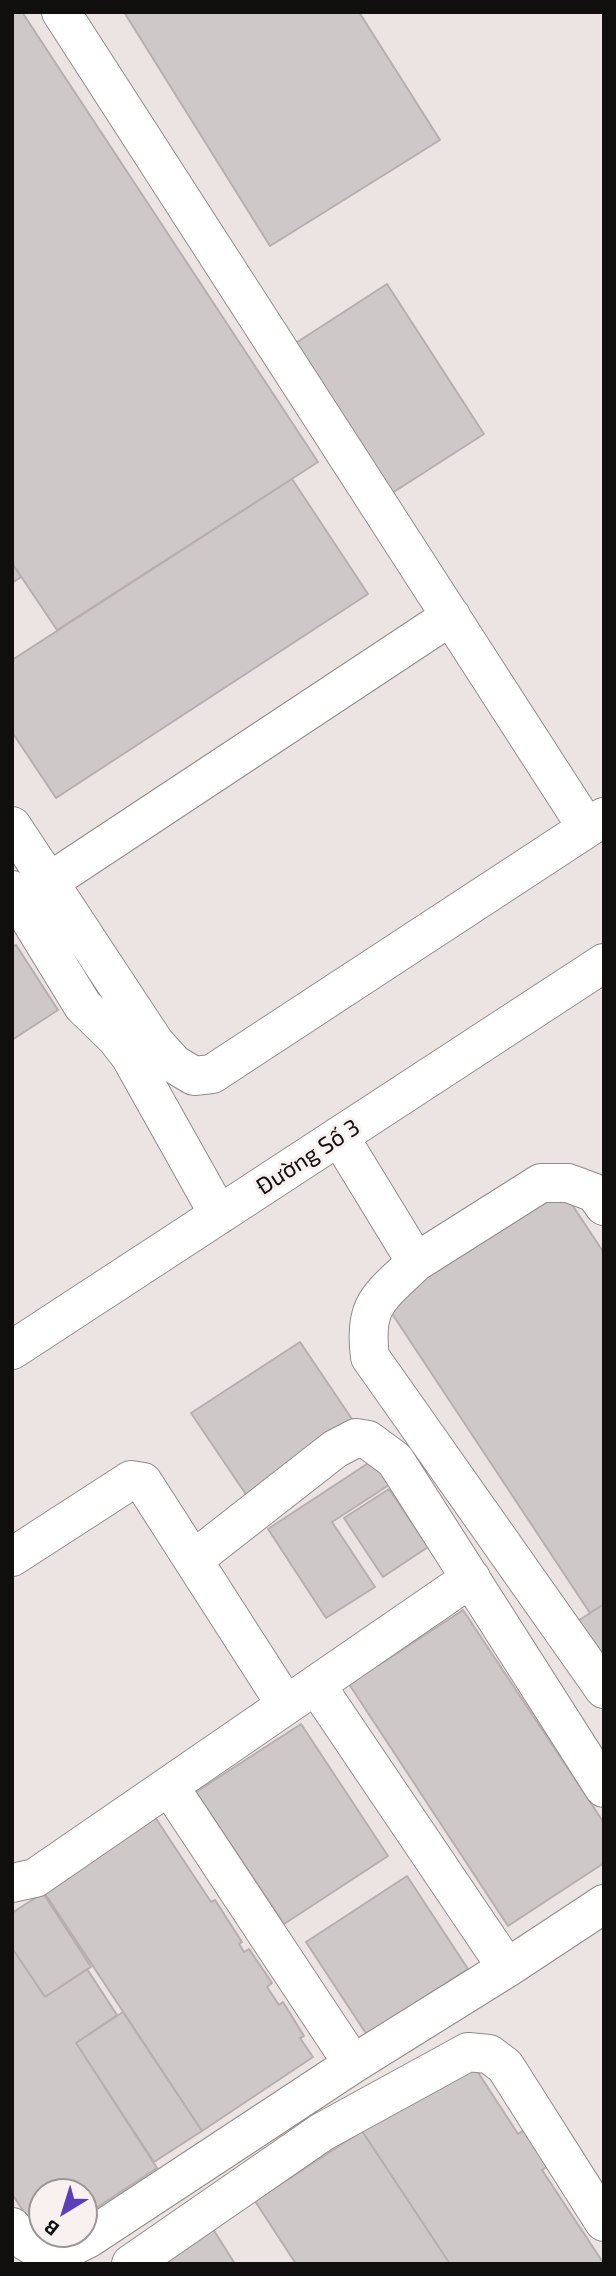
<!DOCTYPE html>
<meta charset="utf-8">
<style>
body{margin:0}
#map{position:relative;width:616px;height:2276px;overflow:hidden;background:#ece4e2;font-family:"Exo 2",sans-serif}
canvas{display:block}
.frame{position:absolute;inset:0;border:14px solid #110e0e;pointer-events:none}
.north{position:absolute;left:28px;top:2178px;width:70px;height:70px;box-sizing:border-box;background:#f9f1ef;border:2px solid #9c9695;border-radius:50%;rotate:218deg;font-size:19px;font-weight:700;line-height:28px;text-align:center;color:#110e0e}
.north::after{content:'';display:block;margin:auto;width:24px;height:32px;background:#5940b8;clip-path:polygon(50% 0,100% 100%,50% 72%,0 100%)}
</style>
<div id="map">
<canvas width="616" height="2276"></canvas>
<div class="frame"></div>
<div class="north">B</div>
</div>
<script>
const c = document.querySelector('canvas').getContext('2d');
c.lineJoin = 'round';
function fillPath(path, color) { c.fillStyle = color; c.fill(path, 'evenodd'); }
function trace(path, color, width, dash) { c.strokeStyle = color; c.lineWidth = width; c.lineCap = dash ? 'butt' : 'round'; c.setLineDash(dash || []); c.stroke(path); }
function write(font, color, halo, rows, align = 'center') {
  c.font = font + ' "Exo 2",sans-serif'; c.lineWidth = 6; c.setLineDash([]); c.textBaseline = 'middle'; c.strokeStyle = halo; c.fillStyle = color; for (const [text, x, y, turn = 0] of rows) {
    c.save(); c.translate(x, y); c.rotate((+turn || 0) * Math.PI / 180); c.textAlign = isNaN(turn) ? turn : align; if (halo) c.strokeText(text, 0, 0); c.fillText(text, 0, 0); c.restore();
  }
}
const building = new Path2D(`
 M12,12h10l296,450 -261,168 -45,-67z
 M124,12h235l81,128 -170,106z
 M387,284l97,150 -98,63 -98,-149z
 M292,479l76,115 -312,204 -44,-66v-72z
 M12,563l9,14 -9,6z
 M16,945l42,65 -46,30v-93z
 M559,1185l45,68v351l-14,9 -207,-313z
 M300,1342l58,86 -109,71 -58,-86z
 M373,1460l16,25 -57,37 43,65 -49,31 -58,-89z
 M389,1489l39,58 -45,30 -39,-59z
 M604,1604v63l-34,-41z
 M463,1610l141,213v40l-96,63 -163,-248 30,-20 4,7z
 M301,1724l87,132 -104,68 -88,-132z
 M147,1805l64,97 4,-2 27,42 -3,2 5,8 5,-3 23,34 -5,4 12,18 4,-3 21,34 -4,2 13,19 -111,74 -160,-242z
 M407,1876l61,93 -101,66 -61,-93z
 M43,1893l48,74 -46,30 -33,-49v-35z
 M12,1948l33,49 42,-28 30,46 -41,28 81,125 -73,48v-24h-42v42l2,8 -32,-48z
 M123,2012l79,119 -48,31 -78,-119z
 M470,2060l48,74 6,-4 24,36 -6,4 62,94h-154l-88,-133z
 M362,2131l88,133h-154l-41,-63z
 M213,2229l22,35h-74z`);
const minor = new Path2D(`
 M61,12l526,816
 M12,826l143,217 19,21 20,12 18,-2 392,-257
 M49,882l402,-266
 M12,890l71,116 33,32 14,18 89,159
 M339,1136l77,126 125,-79h27l27,10 9,13
 M416,1262c-36,35 -53,41 -46,95l234,332
 M12,1350l592,-387
 M12,1557l119,-77 12,2 143,223
 M193,1560l142,-111 21,-11 12,2 27,20 209,328
 M316,1685l191,283
 M169,1786l184,278
 M12,1883l23,-5 436,-300
 M12,2227l7,10 27,17 27,-8 16,-8 264,-174 154,-96 97,-64
 M131,2264l191,-132 146,-80 21,2 16,12 99,156`);
const streetNames = [
 ["Đường Số 3",308,1157,-33]
];
fillPath(building, '#cfc8c8');
trace(building, '#b6aeaf', 2);
trace(minor, '#928b89', 40);
trace(minor, '#fff', 38);
write('23px', '#110e0e', '#f9f1ef', streetNames);
</script>
